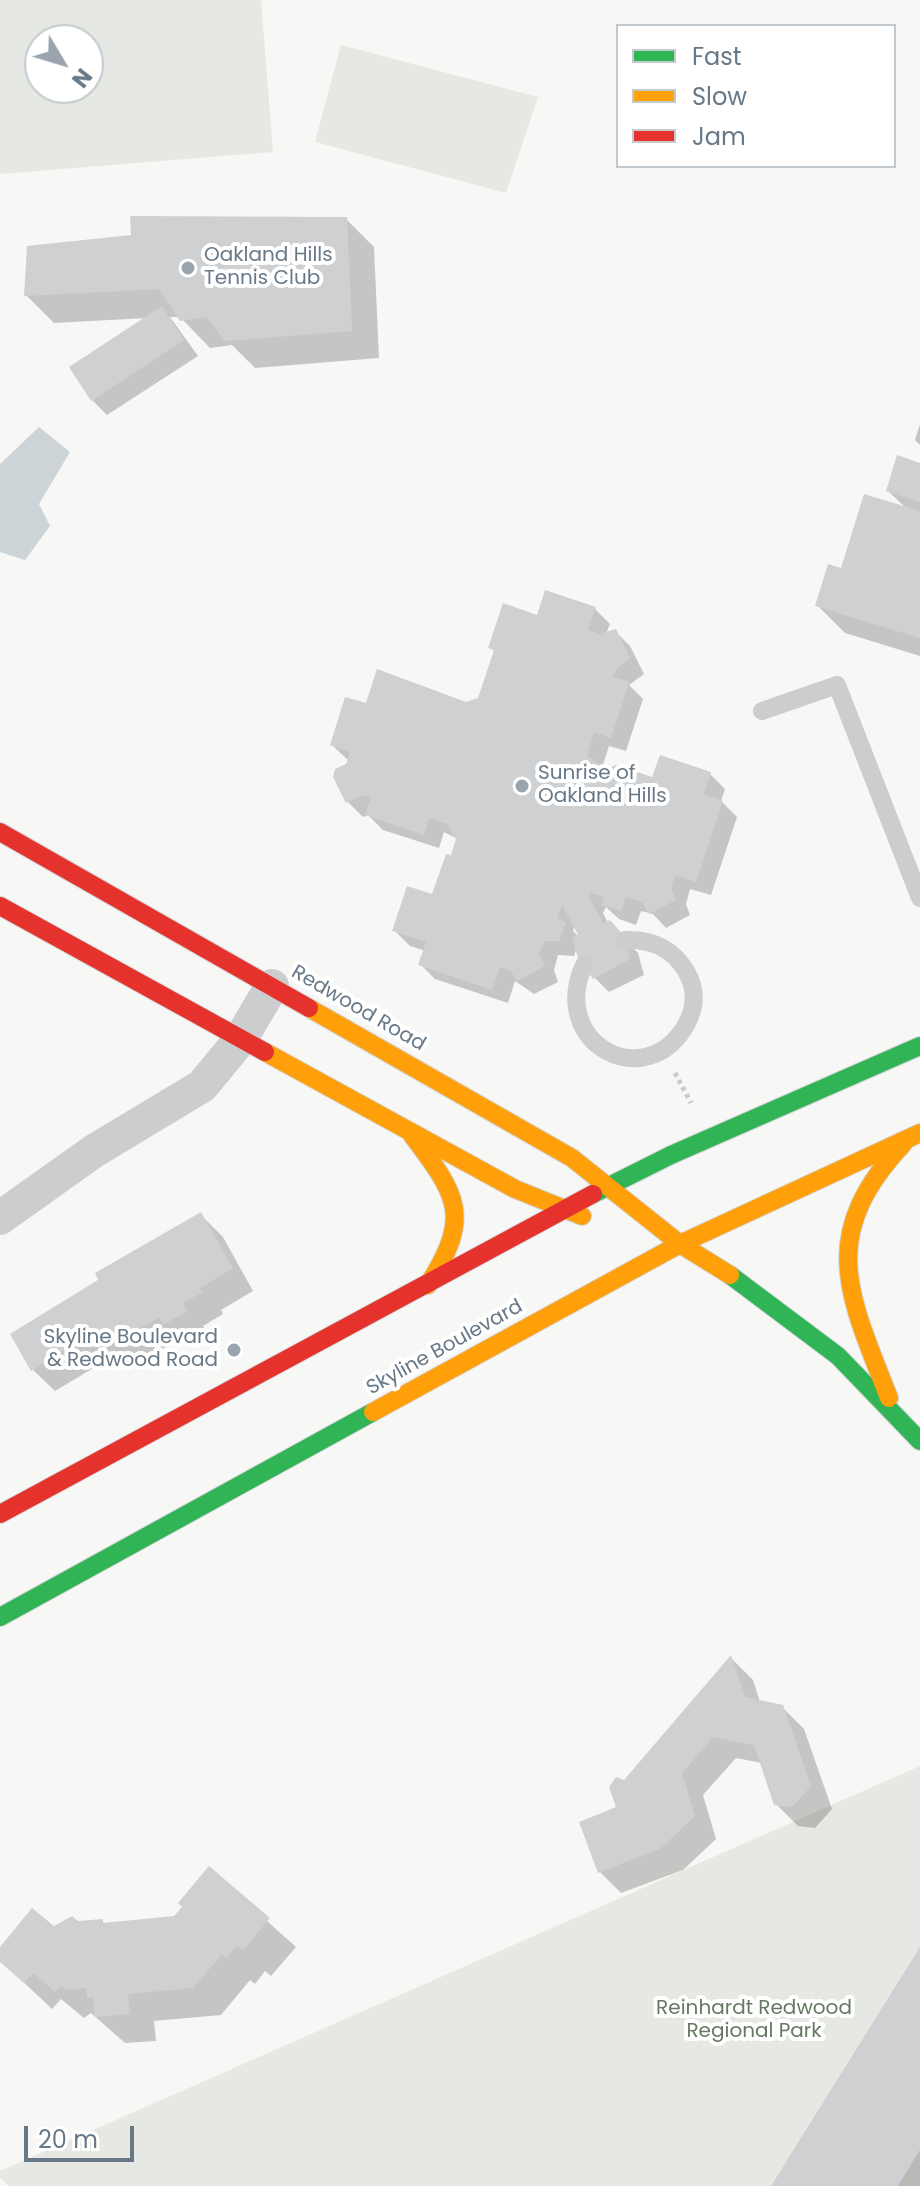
<!DOCTYPE html>
<style>
body{margin:0}
#map{position:relative;width:920px;height:2186px;overflow:hidden;background:#f7f7f6;font-family:Poppins,sans-serif}
canvas{display:block}
.legend{position:absolute;left:616px;top:24px;width:280px;height:144px;box-sizing:border-box;background:#fff;border:2px solid #c2c9cf;margin:0;padding:10px 14px;list-style:none;font-size:24px;color:#677887}
.legend li{display:flex;align-items:center;gap:16px;height:40px}
.legend b{width:40px;border:2px solid #c2c9cf}
.north{position:absolute;left:24px;top:24px;width:80px;height:80px;box-sizing:border-box;background:#fff;border:2px solid #c2c9cf;border-radius:50%;rotate:128deg;font-size:22px;font-weight:700;line-height:32px;text-align:center;color:#677887}
.north::after{content:'';display:block;margin:auto;width:28px;height:36px;background:#99a4ae;clip-path:polygon(50% 0,100% 100%,50% 72%,0 100%)}
.scale{position:absolute;left:24px;top:2126px;width:110px;height:36px;box-sizing:border-box;border:4px solid #677887;border-top:0;padding-left:10px;font-size:24px;line-height:28px;white-space:nowrap;color:#677887;-webkit-text-stroke:6px #fff;paint-order:stroke}
</style>
<div id="map">
<canvas width="920" height="2186"></canvas>
<ul class="legend">
<li><b style="height:10px;background:#30b455"></b>Fast</li>
<li><b style="height:10px;background:#ff9f0a"></b>Slow</li>
<li><b style="height:10px;background:#e5322d"></b>Jam</li>
</ul>
<div class="north">N</div>
<div class="scale">20 m</div>
</div>
<script>
const c = document.querySelector('canvas').getContext('2d');
c.lineJoin = 'round';
function fillPath(path, color) { c.fillStyle = color; c.fill(path, 'evenodd'); }
function trace(path, color, width, dash) { c.strokeStyle = color; c.lineWidth = width; c.lineCap = dash ? 'butt' : 'round'; c.setLineDash(dash || []); c.stroke(path); }
function write(font, color, halo, rows, align = 'center') {
  c.font = font + ' Poppins,sans-serif'; c.lineWidth = 8; c.setLineDash([]); c.textBaseline = 'middle'; c.strokeStyle = halo; c.fillStyle = color; for (const [text, x, y, turn = 0] of rows) {
    c.save(); c.translate(x, y); c.rotate((+turn || 0) * Math.PI / 180); c.textAlign = isNaN(turn) ? turn : align; if (halo) c.strokeText(text, 0, 0); c.fillText(text, 0, 0); c.restore();
  }
}
const green = new Path2D(`
 M0,0h261l12,152 -273,22zM88,40v48h-48v-48z
 M341,45l197,52 -32,96 -191,-51z
 M920,1766v420h-911l-9,-8v-7z`);
const water = new Path2D(`
 M39,427l31,25 -31,52 11,22 -25,34 -25,-8v-88z`);
const shadow = new Path2D(`
 M346,219l28,28 5,111 -124,10 -23,-23 -22,3 -30,-31h-10l28,39 -91,59 -15,-15 55,-82 -93,5 -28,-28z
 M920,424v21l-5,-5z
 M920,465v191l-75,-23 -28,-28 25,-35 65,-61 -19,-18z
 M595,609l15,15 -4,10 9,-3 15,15 14,28 -15,11 14,14 -17,52 -17,-5 -7,22 52,11 56,-5 15,15 -4,12 16,16 -26,78 -21,-6 -4,15 4,11 -24,13 -13,-14 -12,-3 -5,14 -17,-6 -13,-12 -3,6 5,10 30,30 6,22 -35,17 -15,-15 -17,-30 -3,9 -16,-1 -4,15 4,12 -24,12 -19,-13 -7,22 -73,-24 -15,-15 5,-13 -15,-5 -15,-15 39,-35 24,-57 -14,-7 -5,16 -56,-18 -15,-15 -5,2 -15,-15 1,-41 -17,-16 35,-39 99,-2 13,-5 17,-46 -6,-6 48,-30zM575,924l8,17 -10,-10z
 M201,1215l22,22 30,54 -32,19 2,4 -20,12 5,8 -21,12 -7,-7 -30,17 -4,-3 -25,13 -9,-9 -57,34 -22,-21z
 M731,1658l22,22 7,22 22,5 22,22 28,80 -17,19 -17,-2 -22,-22 -14,-41 -26,-5 -33,37 13,44 -33,31 -62,23 -22,-22 25,-88z
 M209,1869l87,78 -25,29 -6,-5 -10,13 -5,-4 -29,35 -67,6 2,20 -31,2 -34,-30 -7,5 -23,-19 -9,10 -52,-49v-10l54,-21 48,-8 4,4 69,-7z
 M920,1951v235h-147z`);
const building = new Path2D(`
 M130,216l217,1 5,114 -127,10 -19,-24 -26,4 -21,-32 -135,7 3,-50 104,-11z
 M162,306l22,34 -93,61 -22,-34z
 M897,455l23,8v39l-34,-11z
 M864,494l56,17v127l-105,-32 13,-42 13,4z
 M545,590l51,17 -8,23 11,4 17,-5 14,29 -14,11 -3,8 16,5 -18,56 -17,-6 -7,24 20,13 9,-4 36,12 8,-22 51,17 -7,22 19,7 -27,81 -21,-7 -4,13 5,12 -27,14 -7,-12 -16,-5 -5,14 -20,-6 3,-8 -13,-4 -2,4 14,26 7,-3 14,16 6,23 -37,20 -15,-21 -6,-20 6,-3 -16,-31 -5,15 9,3 -7,19h-15l-5,13 6,12 -28,15 -7,-11 -10,-3 -8,23 -74,-25 8,-23 -34,-11 15,-45 25,8 14,-40 5,1 5,-16 -9,-15 -18,-6 -5,17 -59,-20 6,-17 -8,-3 -17,8 -13,-26 2,-8 11,-5 4,-12 -20,-7 15,-48 21,6 11,-34 89,33 12,-4 16,-48 -6,-2 15,-45 34,12z
 M201,1212l32,56 -33,20 3,4 -20,11 4,8 -24,14 -4,-8 -33,19 -2,-5 -26,15 -7,-12 -60,37 -21,-37 88,-54 -3,-7z
 M731,1655l14,42 38,8 28,81 -19,21 -18,-2 -20,-60 -41,-8 -31,36 13,43 -34,32 -63,25 -19,-51 37,-15 -7,-20 7,-10 8,3z
 M209,1866l61,52 -27,32 -6,-5 -11,13 -4,-4 -29,34 -65,6 2,20 -35,3 -2,-20 -6,1 -1,-10 -19,2 -5,-4 -7,6 -22,-19 -9,10 -24,-21v-15l32,-39 22,18 18,-10 6,5 25,-2v4l71,-7 8,-9 -4,-4z
 M920,1947v203l-22,36h-127z`);
const path = new Path2D(`
 M675,1073l16,30`);
const lane = new Path2D(`
 M762,711l75,-26 83,213
 M584,965c-36,80 64,131 103,58 9,-17 9,-35 -1,-52 -14,-23 -34,-32 -61,-31`);
const street = new Path2D(`
 M0,1218l94,-67 108,-65 38,-46 32,-54`);
const fast = new Path2D(`
 M593,1194l78,-39 249,-109
 M730,1275l108,81 82,85
 M0,1617l373,-205`);
const slow = new Path2D(`
 M309,1008l263,150 108,86 50,31
 M265,1052l250,137 67,27
 M412,1135c46,61 60,81 16,150
 M889,1398c-41,-105 -72,-162 14,-254
 M373,1412l307,-168 240,-111`);
const jam = new Path2D(`
 M0,832l309,176
 M0,906l265,146
 M0,1514l593,-320`);
const markers = [
 [188,268,8,"#99a4ae"],
 [522,786,8,"#99a4ae"],
 [234,1350,8,"#99a4ae"]
];
const poiNames = [
 ["Oakland Hills",204,256],
 ["Tennis Club",204,279],
 ["Sunrise of",538,774],
 ["Oakland Hills",538,797],
 ["Skyline Boulevard",218,1338,"right"],
 ["& Redwood Road",218,1361,"right"]
];
const streetNames = [
 ["Redwood Road",358,1009,30],
 ["Skyline Boulevard",445,1348,-29]
];
const parkNames = [
 ["Reinhardt Redwood",754,2009],
 ["Regional Park",754,2032]
];
fillPath(green, '#e6e9e3');
fillPath(water, '#ccd4d7');
fillPath(shadow, '#0003');
fillPath(building, '#ced0d1');
trace(fast, '#d4d5d6', 20);
trace(slow, '#d4d5d6', 20);
trace(jam, '#d4d5d6', 20);
trace(path, '#c9cacb', 5, [4, 4]);
trace(lane, '#cccdce', 18);
trace(street, '#cccdce', 34);
trace(fast, '#30b455', 18);
trace(slow, '#ff9f0a', 18);
trace(jam, '#e5322d', 18);
for (const [x, y, r, color] of markers) { const dot = new Path2D(); dot.arc(x, y, r, 0, 2 * Math.PI); c.fillStyle = color; c.fill(dot); trace(dot, '#fff', 3); }
write('20px', '#677887', '#fff', poiNames, 'left');
write('20px', '#677887', '#fff', streetNames);
write('20px', '#667962', '#fff', parkNames);
</script>
